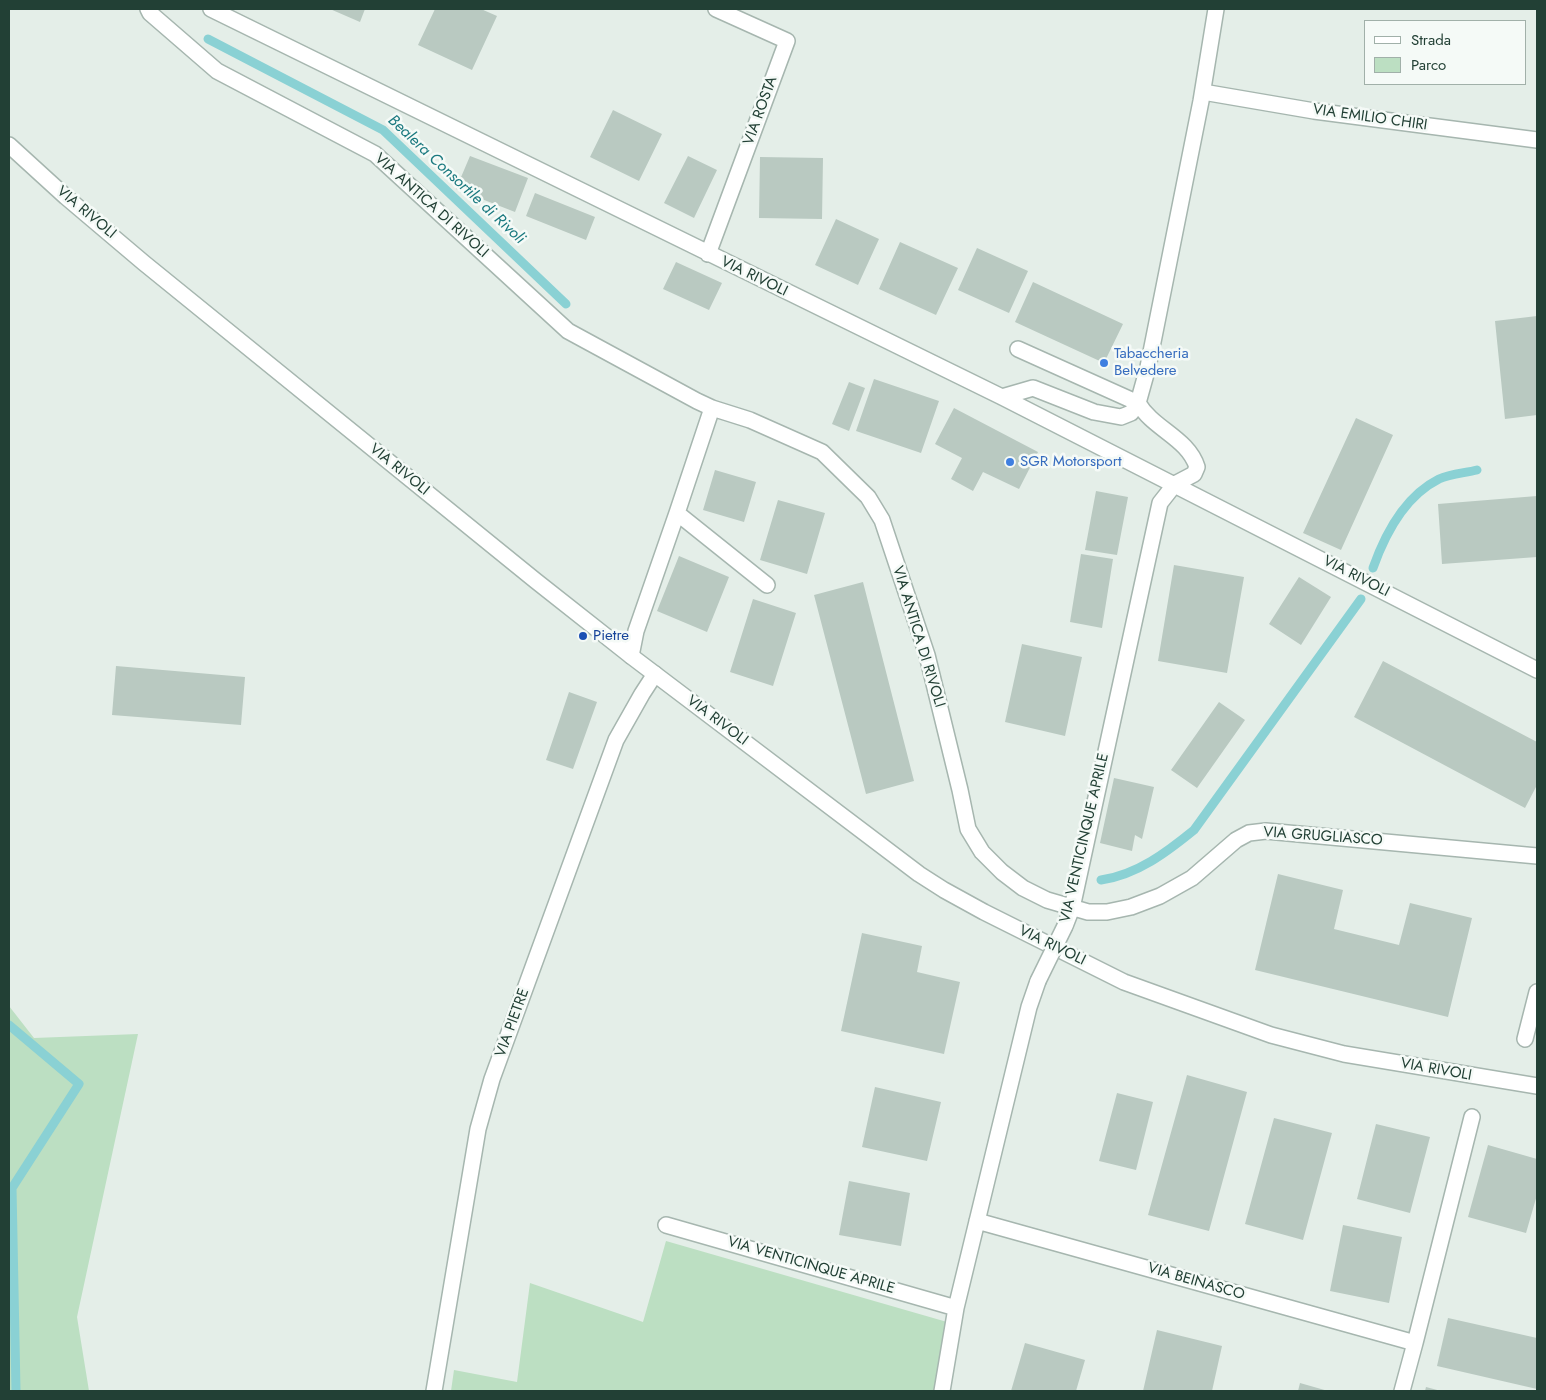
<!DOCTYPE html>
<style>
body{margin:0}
#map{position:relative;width:1546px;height:1400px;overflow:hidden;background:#e4eee8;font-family:Jost,sans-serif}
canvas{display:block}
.frame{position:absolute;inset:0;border:10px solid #224035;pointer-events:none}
.legend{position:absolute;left:1364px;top:20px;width:162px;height:65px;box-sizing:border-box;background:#f5faf7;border:1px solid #a1b0a9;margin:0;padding:6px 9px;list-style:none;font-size:15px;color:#224035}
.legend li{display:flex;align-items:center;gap:10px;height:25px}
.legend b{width:25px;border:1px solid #a1b0a9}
</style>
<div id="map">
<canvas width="1546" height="1400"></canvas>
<div class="frame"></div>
<ul class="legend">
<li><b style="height:6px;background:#fff"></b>Strada</li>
<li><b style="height:14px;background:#bcdfc2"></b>Parco</li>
</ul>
</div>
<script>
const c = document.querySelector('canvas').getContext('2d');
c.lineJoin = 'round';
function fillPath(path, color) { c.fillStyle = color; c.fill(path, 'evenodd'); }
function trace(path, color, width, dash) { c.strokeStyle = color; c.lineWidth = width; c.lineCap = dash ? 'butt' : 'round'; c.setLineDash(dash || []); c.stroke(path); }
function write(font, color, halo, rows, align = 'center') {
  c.font = font + ' Jost,sans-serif'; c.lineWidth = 5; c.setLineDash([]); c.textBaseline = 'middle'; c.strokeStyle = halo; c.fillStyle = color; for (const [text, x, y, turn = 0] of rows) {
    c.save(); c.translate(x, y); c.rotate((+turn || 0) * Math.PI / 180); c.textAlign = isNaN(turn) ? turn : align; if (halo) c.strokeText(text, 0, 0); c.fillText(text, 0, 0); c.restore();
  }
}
const green = new Path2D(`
 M9,1006l25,32 104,-4 -61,283 12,74h-80z
 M666,1241l288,83 -12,67h-491l3,-21 63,12 13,-99 113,39z`);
const stream = new Path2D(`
 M208,39l175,91 183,174
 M1373,568c12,-34 32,-72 66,-89 11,-5 26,-6 38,-9
 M1101,880c36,-5 66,-28 93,-50l167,-231
 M9,1025l70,59 -67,104 4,203`);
const building = new Path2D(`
 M330,9h35l-5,13z
 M435,9h46l16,7 -25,54 -54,-25z
 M613,110l49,24 -23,47 -49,-24z
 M470,156l58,22 -13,34 -59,-23z
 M688,156l29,14 -23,48 -30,-15z
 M760,157l63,1 -1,61 -63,-1z
 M535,193l60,24 -9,23 -60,-24z
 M836,219l43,20 -21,46 -43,-20z
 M900,242l58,26 -22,47 -57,-26z
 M977,248l51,23 -19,42 -51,-23z
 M676,262l46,21 -13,27 -46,-21z
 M1033,282l90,42 -19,39 -89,-41z
 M1537,316v99l-32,4 -10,-98z
 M874,379l65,22 -18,52 -65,-22z
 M849,382l16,6 -16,43 -17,-7z
 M954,408l84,44 -19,37 -36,-17 -10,19 -22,-12 11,-21 -27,-14z
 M1356,418l37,17 -52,115 -38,-17z
 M715,470l41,12 -12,40 -41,-12z
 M1096,491l32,6 -11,58 -32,-5z
 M1537,496v61l-95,7 -4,-60z
 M778,500l47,13 -18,61 -47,-14z
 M1081,554l32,5 -11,69 -32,-6z
 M679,556l50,21 -22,55 -50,-21z
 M1174,565l70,12 -17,96 -69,-12z
 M1299,577l32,20 -30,48 -32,-21z
 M863,582l51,199 -48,13 -52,-199z
 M753,599l43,14 -23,73 -43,-14z
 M1022,644l60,13 -17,79 -60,-14z
 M1383,661l154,81v43l-12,23 -171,-91z
 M116,666l129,11 -4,48 -129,-10z
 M569,692l28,10 -24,67 -27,-9z
 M1219,702l26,18 -48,68 -26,-18z
 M1114,778l40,9 -12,52 -7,-4 -3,16 -32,-8z
 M1278,874l65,16 -9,39 65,16 11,-42 62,15 -24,99 -193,-47z
 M862,933l60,13 -5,26 43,10 -16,72 -103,-23z
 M1187,1075l60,17 -38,139 -61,-16z
 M875,1087l66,15 -14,59 -65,-14z
 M1117,1093l36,9 -17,68 -37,-9z
 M1274,1118l58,15 -29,107 -58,-16z
 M1376,1124l54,13 -20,76 -53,-14z
 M1488,1145l49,14v36l-11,38 -58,-16z
 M849,1181l61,12 -9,53 -62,-11z
 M1343,1225l59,12 -13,66 -59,-12z
 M1448,1318l89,20v51l-100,-23z
 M1157,1330l65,16 -10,45h-69z
 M1025,1343l60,17 -9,31h-65z
 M1300,1383l28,8h-30z
 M1426,1387l15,4h-16z`);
const minor = new Path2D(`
 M148,9l2,4 67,58 158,83 193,177 129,70 15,7 38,12 72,32 46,45 14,23 45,135 33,135 8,39 14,23 20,20 21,16 24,12 41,12h19l24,-5 29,-11 32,-18 44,-38 13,-7 17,-2 271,25
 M211,9l791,388 535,273
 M1203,92l111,19 223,29
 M708,254l79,-213 -71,-32
 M1018,349l120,54c15,26 50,35 59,64l-3,7 -19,10 -15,19 -88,405 -7,18
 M1002,397l31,-9 61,24 27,5 10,-4 7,-10 10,-36 53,-266 15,-92
 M677,513l90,72
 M631,656l5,-25 41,-118 35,-105
 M1525,1039l12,-47
 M977,1221l438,122 -13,48
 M666,1225l290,83
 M1415,1343l57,-226
 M434,1391l44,-262 14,-50 124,-339 26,-46 13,-20
 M942,1391l14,-83 73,-301 9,-26`);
const tertiary = new Path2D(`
 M9,145l57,52 78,66 392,318 95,75 288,218 25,16 40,22 140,70 147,53 73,19 193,32`);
const minorBridge = new Path2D(`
 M1038,981l27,-55`);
const markers = [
 [1104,363,5,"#3f7fe0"],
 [1010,462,5,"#3f7fe0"],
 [583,636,5,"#1a4fb4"]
];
const streetNames = [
 ["VIA ROSTA",761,111,-70],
 ["VIA EMILIO CHIRI",1370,118,8],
 ["VIA ANTICA DI RIVOLI",431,206,42],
 ["VIA RIVOLI",86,213,40],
 ["VIA RIVOLI",754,277,26],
 ["VIA RIVOLI",399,470,39],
 ["VIA RIVOLI",1356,577,27],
 ["VIA ANTICA DI RIVOLI",918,637,73],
 ["VIA RIVOLI",717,721,37],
 ["VIA GRUGLIASCO",1323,837,4],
 ["VIA VENTICINQUE APRILE",1085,838,-77],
 ["VIA RIVOLI",1052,946,26],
 ["VIA PIETRE",513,1023,-70],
 ["VIA RIVOLI",1436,1070,10],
 ["VIA VENTICINQUE APRILE",811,1266,16],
 ["VIA BEINASCO",1196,1282,16]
];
const shopNames = [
 ["Tabaccheria",1114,354],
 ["Belvedere",1114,371],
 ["SGR Motorsport",1020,462]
];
const transitNames = [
 ["Pietre",593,636]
];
const waterNames = [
 ["Bealera Consortile di Rivoli",456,180,43]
];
fillPath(green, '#bcdfc2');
trace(stream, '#8ad1d4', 9);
fillPath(building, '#b9c9c1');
trace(minor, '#a6b6af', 18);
trace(tertiary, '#a6b6af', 18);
trace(minor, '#fff', 15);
trace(tertiary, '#fff', 15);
trace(minorBridge, '#a6b6af', 18, []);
trace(minorBridge, '#fff', 15);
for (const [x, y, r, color] of markers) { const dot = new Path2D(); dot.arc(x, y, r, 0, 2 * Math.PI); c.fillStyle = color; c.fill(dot); trace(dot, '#f5faf7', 2); }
write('15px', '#224035', '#f5faf7', streetNames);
write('15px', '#366cbe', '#f5faf7', shopNames, 'left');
write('15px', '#164399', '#f5faf7', transitNames, 'left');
write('italic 16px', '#1a797f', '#f5faf7', waterNames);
</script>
